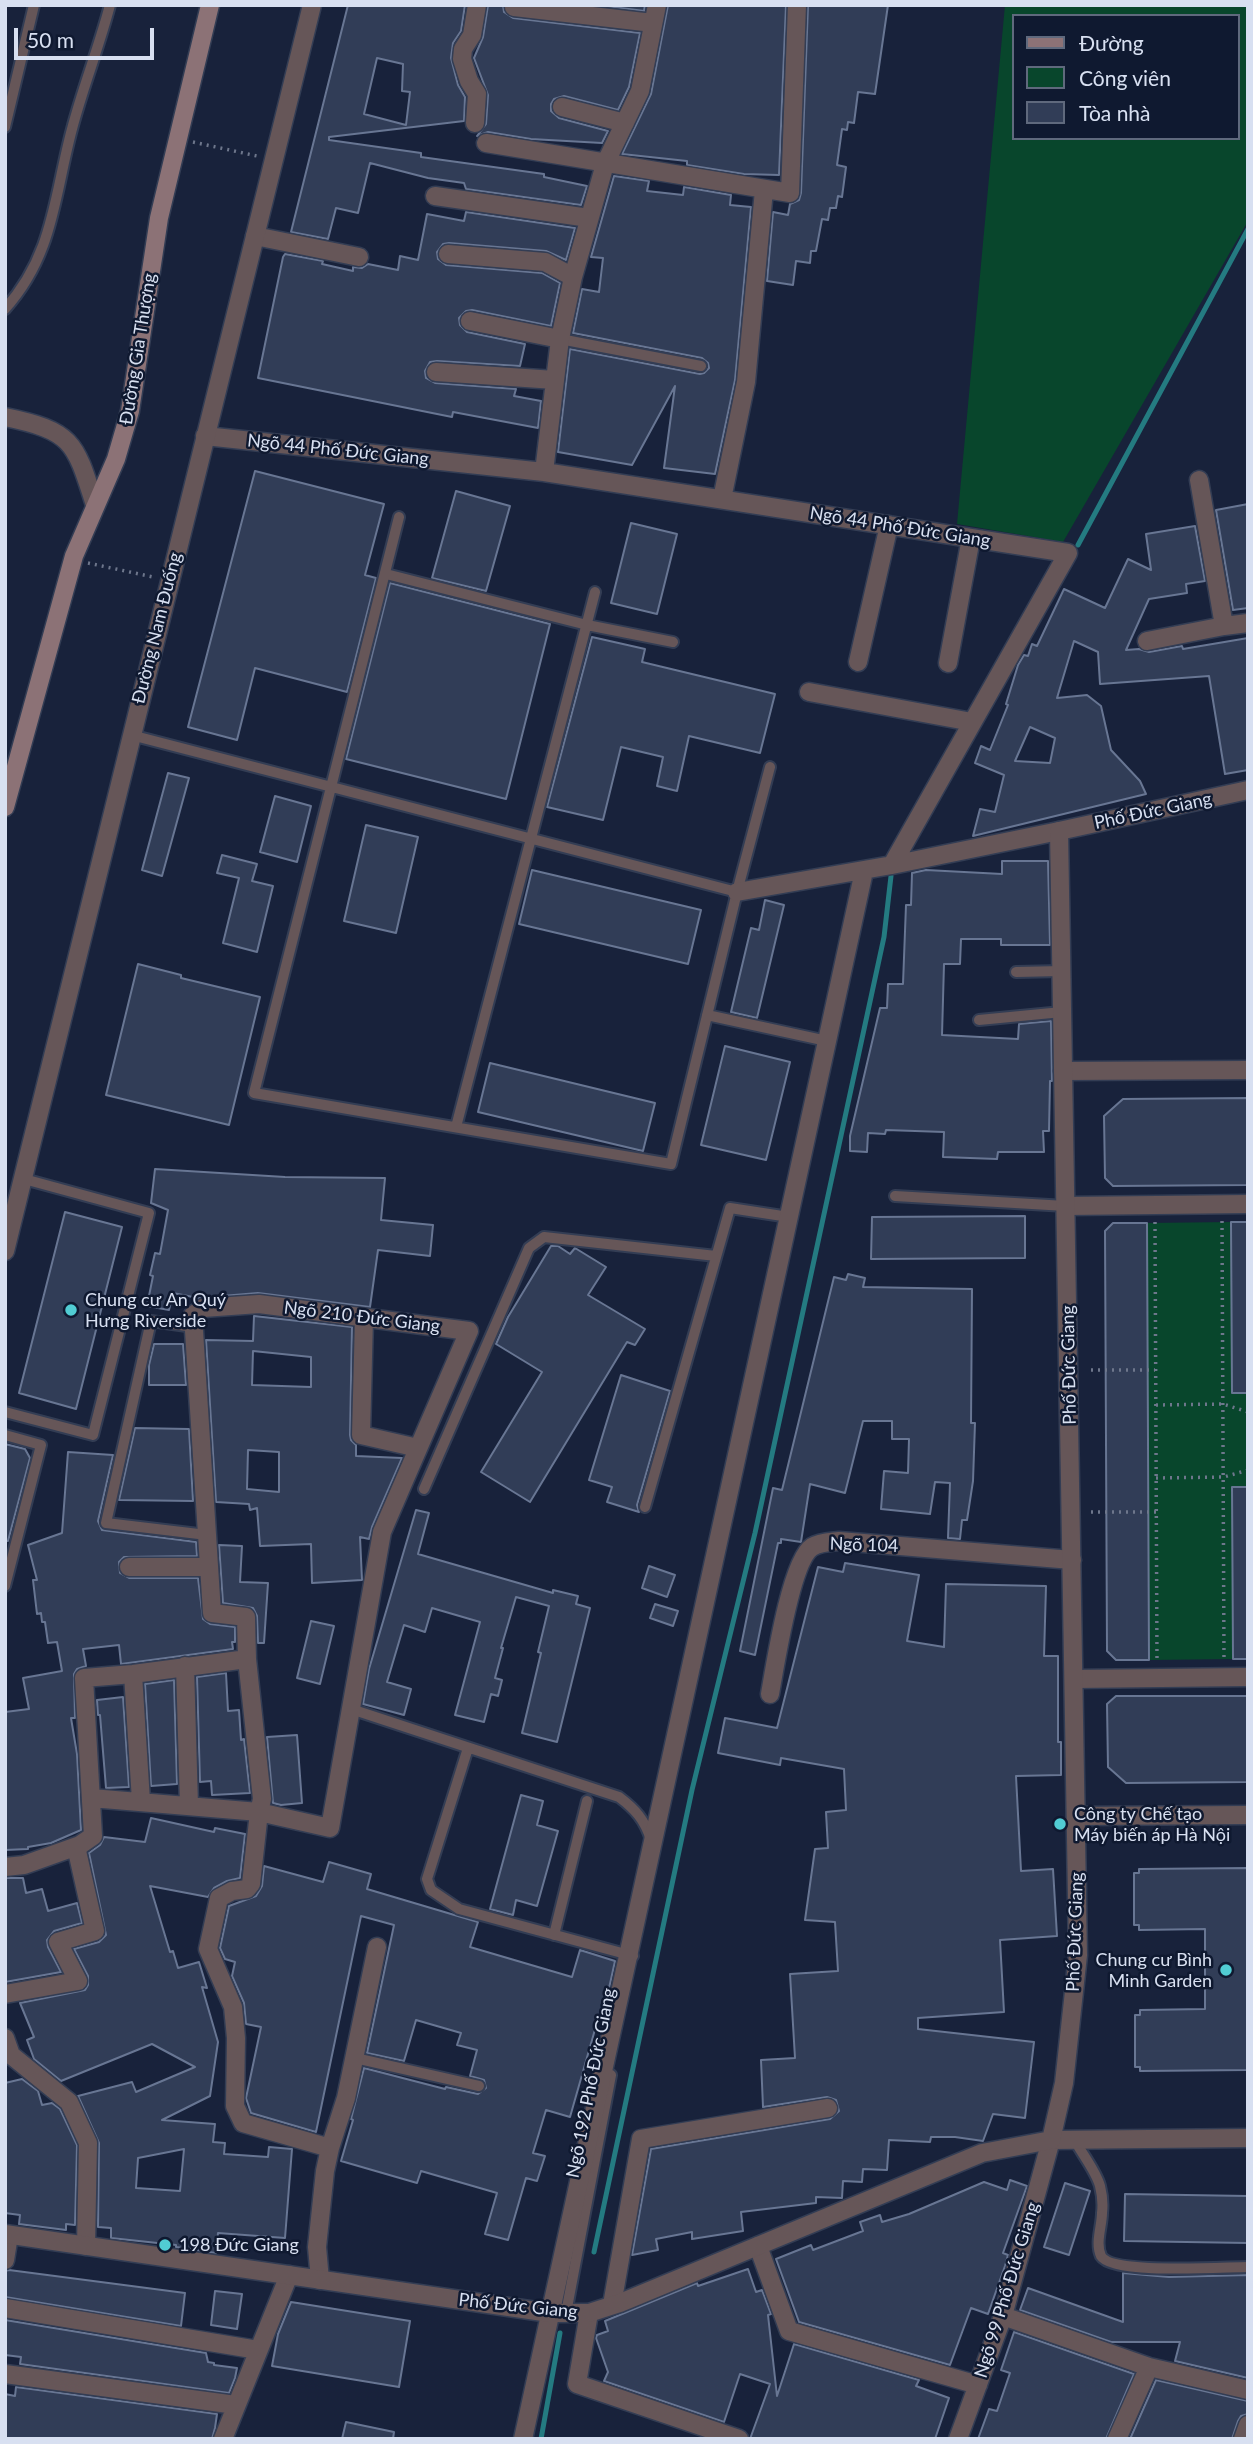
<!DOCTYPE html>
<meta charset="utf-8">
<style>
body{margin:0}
#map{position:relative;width:1253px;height:2444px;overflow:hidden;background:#18223b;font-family:Lato,sans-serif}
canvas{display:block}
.frame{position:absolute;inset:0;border:7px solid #d8e0f1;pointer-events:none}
.legend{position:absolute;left:1012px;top:14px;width:228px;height:126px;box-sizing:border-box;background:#0f1930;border:2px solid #5f697d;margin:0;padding:9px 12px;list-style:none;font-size:21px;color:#d8e0f1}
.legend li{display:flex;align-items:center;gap:14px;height:35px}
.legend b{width:35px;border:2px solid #5f697d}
.scale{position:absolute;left:14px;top:28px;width:140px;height:32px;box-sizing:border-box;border:4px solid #d8e0f1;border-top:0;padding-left:9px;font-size:21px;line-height:24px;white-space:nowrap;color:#d8e0f1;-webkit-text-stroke:5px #0f1930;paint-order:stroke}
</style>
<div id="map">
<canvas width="1253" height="2444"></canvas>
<div class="frame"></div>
<ul class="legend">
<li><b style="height:9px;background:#8c7276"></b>Đường</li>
<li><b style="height:19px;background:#08462c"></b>Công viên</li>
<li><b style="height:19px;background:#313d57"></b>Tòa nhà</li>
</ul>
<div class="scale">50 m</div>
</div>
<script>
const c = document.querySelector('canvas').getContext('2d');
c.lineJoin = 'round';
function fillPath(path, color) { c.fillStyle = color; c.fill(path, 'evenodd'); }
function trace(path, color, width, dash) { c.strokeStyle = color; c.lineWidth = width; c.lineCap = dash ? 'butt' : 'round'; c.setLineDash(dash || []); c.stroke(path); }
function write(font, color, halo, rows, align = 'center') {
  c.font = font + ' Lato,sans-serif'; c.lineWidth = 5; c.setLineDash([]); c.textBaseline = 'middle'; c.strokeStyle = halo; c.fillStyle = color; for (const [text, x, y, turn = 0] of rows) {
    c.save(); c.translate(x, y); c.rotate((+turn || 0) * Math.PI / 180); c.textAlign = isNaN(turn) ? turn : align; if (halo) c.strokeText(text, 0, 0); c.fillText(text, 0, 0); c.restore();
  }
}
const green = new Path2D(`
 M1005,5h243v216l-185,321 -106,-18zM1013,16h224v122h-224z
 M1231,1222l1,171h16v94l-15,172 -84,1 -2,-437z`);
const stream = new Path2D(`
 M1078,545l170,-316
 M594,2252l98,-462 63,-257 129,-596 7,-61
 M541,2439l19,-106`);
const building = new Path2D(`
 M348,5h117l-4,26 -8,12 -2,15 7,27 7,12 -1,24 -135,16v3l92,13v4l123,17v3l43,9 -6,19 -115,-16 -2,-6 -36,-5 -58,-15 -12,50 -22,-5 -8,31 -37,-7zM377,58l26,6 -1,27 8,1 -4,33 -42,-11z
 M488,5h15l1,7 9,6 127,15 -11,54 -11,23 -54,-14 -10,3 -3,5v7l8,7 49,13 -6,12 -71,-4 -43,-7 -11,4 9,-12 2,-29 -14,-37 9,-21z
 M598,5h47l-1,6z
 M668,5h118l-7,170 -35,-1 -57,-9v-4l-65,-7 29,-60z
 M808,5h80l-13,89 -17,-2 -4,31 -6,-1 -1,8 -5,-1 -5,36 9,2 -4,30 -4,-1 -2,12h-6l-2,12 -6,-1 -6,32h-5l-1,12 -14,-2 -3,24 -26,-4 6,-69 15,3 2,-11 9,-4 2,-7z
 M614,176l35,5 -2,10 36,4 1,-8 47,8 -1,10 21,2 -16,173 -20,94 -51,-6 11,-82 -43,79 -74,-13 12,-103 130,25 4,-1 5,-5 -1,-5 -6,-5 -129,-25 9,-44 17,3 4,-34 -12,-1z
 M466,212l109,16 -9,32 -20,-9 -97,-8 -6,1 -6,8 1,7 8,6 96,8 18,10 -9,43 -79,-16 -6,1 -7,7 1,7 7,7 58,12 -5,22 -83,-5 -7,1 -5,9 1,7 9,5 81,6 -2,7 27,5 -3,27 -85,-16 -1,5 -194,-39 25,-121 2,-3 38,7 -1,3 31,7v-4l9,1 6,-4 30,6 2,-14 18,4 9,-46 37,7z
 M255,471l129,33 -19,71 11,3 -29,114 -92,-24 -18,72 -49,-13z
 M456,491l54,15 -24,85 -54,-13z
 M1248,504v104l-15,2 -17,-100z
 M631,523l46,11 -20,80 -46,-11z
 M1195,526l10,55 -19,3 1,9 -38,6 -23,51 13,-1 10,3 33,-6 1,3 65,-11v132l-23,4 -16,-98 -109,8 -2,-32 -24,-11 -17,57 30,-3 14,11 10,44 29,31 6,13 -173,42 7,-27 15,3 9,-37 -29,-12 6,-17 9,4 18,-45 -2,-1 12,-39 6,-10 4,1 4,-12 5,2 27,-57 41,19 23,-49 23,11 -5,-36zM1030,727l25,11 -5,25 -35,-2z
 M390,583l160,41 -44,175 -160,-40z
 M592,637l53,12 -3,13 133,32 -15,59 -71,-17 -12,55 -20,-5 6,-29 -42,-10 -18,73 -56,-13z
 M168,773l21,5 -27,98 -20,-6z
 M275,796l36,10 -14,56 -37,-10z
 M366,825l52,12 -22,96 -52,-12z
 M222,855l35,9 -5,17 21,5 -16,66 -34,-9 16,-65 -22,-5z
 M1002,861h46l2,84h-49v-6h-40l-1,25h-16l-2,71 76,4 1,-15 32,-3 1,60h-2l-1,50h-6l1,21h-46l-1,7 -54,-2 1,-25 -58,-2 -1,4 -17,-1 -1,19 -17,-1v-15l30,-128h7l1,-24h15l3,-79h5l1,-32 14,-3 76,4z
 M532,870l169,40 -13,54 -169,-40z
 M765,900l19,5 -27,113 -26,-6 20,-84 8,2z
 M138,964l43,11v3l79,19 -31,128 -123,-30z
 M725,1046l65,16 -24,98 -65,-15z
 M490,1063l165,40 -12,48 -165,-39z
 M1248,1098v87l-135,1 -8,-8 -1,-62 19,-17z
 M155,1169l130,8 100,1 -4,42 52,5 -3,31 -52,-6 -8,57 -112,-14 -60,5 -25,-5 -4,17 -22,-4 6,-30 -3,-1 5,-22 5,1 8,-44 -17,-7z
 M65,1212l57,15 -46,182 -57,-16z
 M1025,1216v42l-154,1 1,-42z
 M1231,1222h17v171h-16z
 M1113,1223h34l2,437h-33l-9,-9 -2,-420z
 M551,1246h7l12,8 5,-6 31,19 -18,28 57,34 -10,16 -8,-3 -97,160 -49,-30 61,-100 -46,-28 12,-27z
 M848,1274l17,4 -2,9 109,2 -1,134h4l-2,58 -6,39h-5l-2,19 -12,-1 2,-55 -15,-1 -5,32 -49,-5 3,-38 24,2 1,-34h-17v-18h-29l-18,72 -35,-9 -9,58 -20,-3v4h-3l-23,112 -15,-4 33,-163 9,2 52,-213 12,3z
 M254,1316l98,11 -2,108 1,5 5,5v11l46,2 -30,69 -3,12 -9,-2 2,43 -50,3 -1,-39 -51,2 -3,-38 -7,2 -1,-6 -33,-2 -10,-162 47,1zM253,1351l58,6v30l-59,-2zM248,1450l31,2v40l-32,-3z
 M154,1344h29l3,41h-37v-20z
 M621,1375l49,16 -33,114 2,7 -32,-10 5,-15 -23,-7z
 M135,1428l54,1 4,72 -74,-1z
 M5,1444l20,5 5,9 -22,83h-3z
 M68,1452l45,3 -15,66 4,9 94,12 1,14 -73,1 -5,5 1,11 9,5h69l5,41 7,5 25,3v15h-3l1,7 -112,15 -2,-19 -36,4 3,17 -9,3 -3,5 1,44h-4l6,36 4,76 -30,13 -23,4v2l-23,1v-138l24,-3 -6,-31 39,-7 -5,-29 -9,1 -3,-21h-3l-1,-9 -4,1 -4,-34h4l-9,-35 34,-12z
 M1232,1487h16v172h-15z
 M416,1510l13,3 -11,41 135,39v-3l25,6 -2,8 14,4 -33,134 -35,-9 19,-80 -3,-1 11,-46 -33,-9 -15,51h2l-8,30 7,2 -4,16 -7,-2 -7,28 -29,-7 25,-93 -48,-14 -7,24 -21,-7 -17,57 24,7 -7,26 -41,-11 6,-35z
 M219,1545l23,1 -2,36 28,1 -4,60h-6l-1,-27 -4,-8 -30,-5z
 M845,1563l74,12 -12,66 37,6 2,-63 100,2 -2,70h14v86h3v33l-45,1 5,95 32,-2 4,67 -57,4 4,72 -86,6v11l116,13 -9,76 -32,-4 -10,27 -28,-4h-24l-1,5 -41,-2 -2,30 -24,-1 -1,13 -19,-1 -1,17 -26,-1v6l-75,9 2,19 -51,8v-7l-36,7 2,11 -26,5 19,-106 179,-30 9,-8 -3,-11 -9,-3 -64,10 -2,-47 34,-2 -5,-84 48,-3 -3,-49 -30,-2 10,-71 13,-1 -2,-36 20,-2 -2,-41 -63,-11 -1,7 -62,-12 7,-35 52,10 41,-161 25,5z
 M649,1566l26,9 -8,22 -25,-9z
 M655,1604l23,7 -5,15 -23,-8z
 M311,1621l23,5 -14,58 -23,-6z
 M226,1673l2,38 11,-1 2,30 3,-1 6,54 -38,2 -1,-14 -11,1 -3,-105z
 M174,1680l3,104 -26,2 -6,-102z
 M1116,1696h132v86l-122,1 -18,-16 -1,-63z
 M123,1697l6,90 -23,1 -6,-73h-2l-1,-15z
 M297,1735l5,68 -21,2 -8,-2 -6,-66z
 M521,1795l22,6 -6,24 21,6 -21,75 -21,-6 -3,15 -23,-6z
 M151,1818l63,14 1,-4 30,6 -5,44 -13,3 -13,7 -6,9 -58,-11 20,66 3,-1 5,17 21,-6 8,26 -5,-1 16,55 -8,54 -48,24 53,4 -2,18 12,1 -1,11 44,3 1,-10 23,2 -7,89 -67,-5 -2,20 -40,-6v-2l-65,-7v-10l-13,-1 1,-84 -21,-47 54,-14 4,10 59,-25 -43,-23 -91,37 -27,-22 -7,-19 7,-3 -14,-34 65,-13 3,-5v-9l-14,-27 25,-7 7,-7 -17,-82 11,-8 4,-8 41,5zM184,2149l-4,42 -44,-3 2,-30z
 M329,1862l42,12 -4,15 111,33 -8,25 102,30 8,-27 35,11 -13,59 -4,-1 -28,98 -24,-7 -13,43 12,3 -8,25 -11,-3 -18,62 -23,-6 12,-41 -76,-22 -4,12 -76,-22 12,-41 -2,-1 13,-51 81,21 1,-2 32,7 8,-6 -2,-8 -14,-4 7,-26 -20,-5 4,-12 -45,-13 -12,41 -37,-8 27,-128 -33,-9 -45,216 -65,-19 -5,-15 15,-71 -15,-3 -2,-21 -12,-27 3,-14 -10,-3 -5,-11 9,-42 27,-10 6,-10 2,-20 59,16z
 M1248,1868v202l-108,1v-4h-5v-52h5v-5l65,-1v-80l-66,1v-5h-5v-52h5v-4z
 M5,1878h18l3,15 16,-4 6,22 29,-8 5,20 -28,8 -7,9 1,7 13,25 -56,10z
 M22,2079l16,12 4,14 10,-2 8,6 17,36 -2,80 -9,-1v6l-47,-6 1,-9 -15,-2v-130z
 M1010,2180l17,6 -24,67 5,2 -3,11 -17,48 -17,-6 -21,57 -151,-43 -23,-63 35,-14 2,5 50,-19 -3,-9 20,-7 2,7 27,-8 75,-32 23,8z
 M1065,2183l25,8 -21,64 -25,-8z
 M1125,2194l123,2v47l-124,-2z
 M748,2269l8,23 6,-2 9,24 -3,1 9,81 17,-52 125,36 -3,6 33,12 -14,41h-185l20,-55 -30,-10 -16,48 -120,-41 4,-9 -12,-34 1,-3 11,-4 -3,-10 92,-38 1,3z
 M9,2270l176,23 -4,33 -176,-29v-26z
 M1123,2273l46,4 79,-2v103l-73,-17 5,-19h-69l-91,-32 8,-22 95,34z
 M215,2291l27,3 -5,35 -26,-4z
 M291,2302l119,19 -11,66 -127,-21 6,-32z
 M5,2320l201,33 2,9 6,1v2l23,3 -2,10 -6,15 -209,-29 1,-7 -16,-2z
 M1014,2332l120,42 -28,65h-128l11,-30 8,2 13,-38 -9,-3z
 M1156,2380l92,21v13l-7,2 -3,5 -6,18h-102z
 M16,2387l201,27 -2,14 -3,11h-207v-45l10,2z
 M346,2422l48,10 -1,7h-51z`);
const path = new Path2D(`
 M193,142l64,14
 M88,563l65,14
 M1222,1221l2,440
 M1155,1222l2,440
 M1091,1370h64
 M1156,1405l67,-1 25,8
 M1156,1478l68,-1 24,-7
 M1091,1512h65`);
const service = new Path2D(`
 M5,127l29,-122
 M5,309c49,-55 49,-113 67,-180 11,-42 27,-82 38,-124
 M560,339l141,27
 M399,517l-145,576 417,71 66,-272 33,-125
 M386,574l201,51 86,17
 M131,735l606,157
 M1016,972l46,-1
 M707,1015l120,26
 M979,1020l83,-8
 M456,1127l139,-535
 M895,1196l171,10
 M194,1327l-43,-6 -45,202 101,12
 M5,1412l88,23 56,-222 -125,-34
 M5,1435l36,10 -36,141
 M424,1489l105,-241 15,-11 172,19
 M645,1507l85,-299 59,9
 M351,1709l268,88c16,12 26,23 32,43
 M468,1748l-41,131 4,11 28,19 174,47
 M554,1935l33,-134
 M355,2058l124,28
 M1074,2139c8,15 22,32 26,47 2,8 3,19 2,27 0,13 -7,30 -1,43 11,19 122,11 147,11
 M566,2313l45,-238`);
const minor = new Path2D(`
 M514,7l139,16
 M562,107l63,16
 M475,123l2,-29 -8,-13 -7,-22 1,-10 9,-14 5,-30
 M486,143l304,50 7,-188
 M435,196l154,22
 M255,236l104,21
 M448,254l97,8 28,15
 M470,321l90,18
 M436,372l119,8
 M5,417c68,14 70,25 90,88
 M205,436l339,36 524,81 -176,312 167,-34
 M544,472l16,-133 13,-62 32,-113 35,-73 17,-86
 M1199,480l25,146 24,-3
 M722,499l24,-117 18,-192
 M1147,641l77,-15
 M858,662l31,-137
 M948,663l23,-125
 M809,692l163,30
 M737,892l155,-27
 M1063,1071l185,-1
 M1066,1206l182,-2
 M364,1318l-3,117 57,13
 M129,1567h80
 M185,1666l4,139
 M133,1674l8,127
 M1074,1679l174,-2
 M770,1694c5,-28 21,-133 42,-147 8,-5 19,-5 27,-6l233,19
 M91,1798l168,14 3,-13 -15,-140
 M1076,1816l172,-1
 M5,1867l19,-2 56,-20
 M5,1994l73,-13 -20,-39 37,-11 -18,-80 3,-6 13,-9 -9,-158 49,-4 114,-15 -1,-42 -34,-4 -19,-298 10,-7 56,-4 210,27 -87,201 -52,296 -71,-16 -8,72 -4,5 -15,2 -13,7 -11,51 25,58 3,31 -1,68 8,17 87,25
 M5,2038l6,17 58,47 19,41 -2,103
 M758,2246l31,85 189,54
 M5,2260l4,-25
 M320,2280l-3,-33 8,-76 5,-23 16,-50 31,-151
 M612,2305l29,-166 187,-31
 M5,2308l253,42
 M589,2313l-12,71 162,55
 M1003,2316l146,51 99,23
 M5,2374l231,31
 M223,2439l66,-164
 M523,2439l341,-1568
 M958,2439l45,-123 48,-176 197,-2
 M1117,2439l32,-72
 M1243,2439l5,-14`);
const tertiary = new Path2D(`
 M5,1251l307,-1246
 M5,2234l545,79h39l31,-10 362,-150 69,-13 13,-57 14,-128 -19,-1124 189,-41`);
const secondary = new Path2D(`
 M5,807l69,-251 42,-97 14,-48 29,-193 51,-213`);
const markers = [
 [71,1310,7,"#51ccd3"],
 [1060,1824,7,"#51ccd3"],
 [1226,1970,7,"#51ccd3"],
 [165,2245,7,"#51ccd3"]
];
const streetNames = [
 ["Đường Gia Thượng",138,349,-81],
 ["Ngõ 44 Phố Đức Giang",338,450,6],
 ["Ngõ 44 Phố Đức Giang",900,527,9],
 ["Đường Nam Đuống",157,628,-76],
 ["Phố Đức Giang",1153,811,-12],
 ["Ngõ 210 Đức Giang",362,1317,7],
 ["Phố Đức Giang",1069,1365,-91],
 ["Ngõ 104",864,1545,2],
 ["Phố Đức Giang",1075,1932,-88],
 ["Ngõ 192 Phố Đức Giang",591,2083,-79],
 ["Ngõ 99 Phố Đức Giang",1007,2290,-73],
 ["Phố Đức Giang",518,2306,6]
];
const poiNames = [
 ["Chung cư An Quý",85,1300],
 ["Hưng Riverside",85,1321],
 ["Công ty Chế tạo",1074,1814],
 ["Máy biến áp Hà Nội",1074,1835],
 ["Chung cư Bình",1212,1960,"right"],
 ["Minh Garden",1212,1981,"right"],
 ["198 Đức Giang",179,2245]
];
fillPath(green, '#08462c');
trace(stream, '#247b81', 5);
fillPath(building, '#313d57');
trace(building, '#687693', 2);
trace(service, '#333d54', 14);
trace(minor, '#333d54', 21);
trace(tertiary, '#333d54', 21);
trace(secondary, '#333d54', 21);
trace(path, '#6e778c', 3.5, [2, 5]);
trace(service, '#665658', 10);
trace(minor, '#665658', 18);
trace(tertiary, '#665658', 18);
trace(secondary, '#8c7276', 18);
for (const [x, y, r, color] of markers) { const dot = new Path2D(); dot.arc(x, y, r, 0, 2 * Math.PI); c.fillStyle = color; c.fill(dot); trace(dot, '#0f1930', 2.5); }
write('18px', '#d8e0f1', '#0f1930', streetNames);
write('18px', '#d8e0f1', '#0f1930', poiNames, 'left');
</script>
